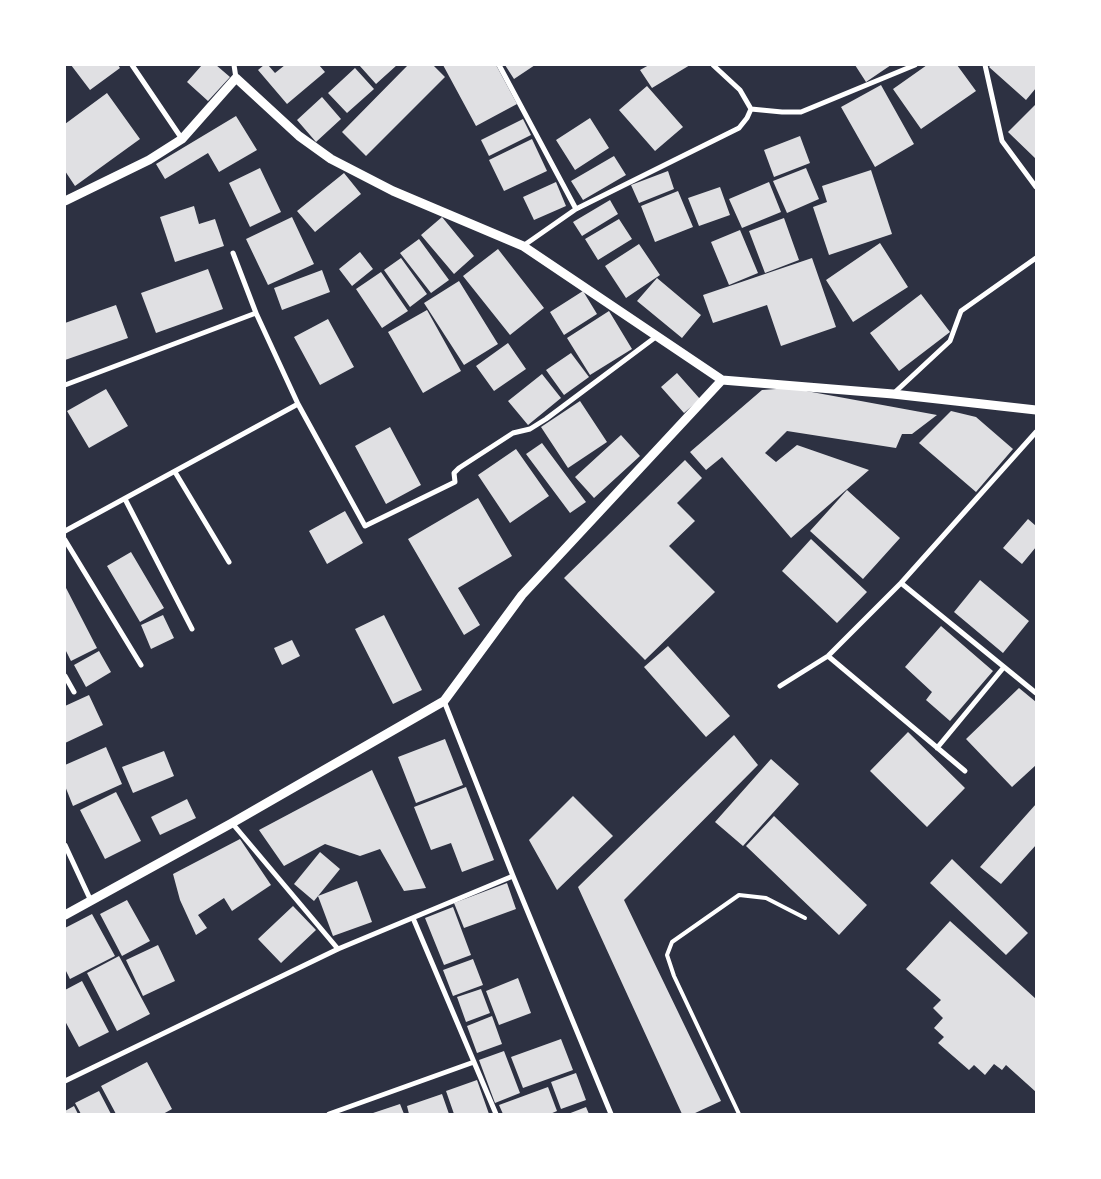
<!DOCTYPE html>
<style>
body{margin:0}
#map{position:relative;width:1101px;height:1179px;overflow:hidden;background:#2d3142;font-family:Arial,sans-serif}
canvas{display:block}
.frame{position:absolute;inset:0;border:66px solid #fff;pointer-events:none}
</style>
<div id="map">
<canvas width="1101" height="1179"></canvas>
<div class="frame"></div>
</div>
<script>
const c = document.querySelector('canvas').getContext('2d');
c.lineJoin = 'round';
function fillPath(path, color) { c.fillStyle = color; c.fill(path, 'evenodd'); }
function trace(path, color, width, dash) { c.strokeStyle = color; c.lineWidth = width; c.lineCap = dash ? 'butt' : 'round'; c.setLineDash(dash || []); c.stroke(path); }
const building = new Path2D(`
 M71,65h47l2,3 -30,22z
 M202,65h14l14,12 -22,24 -21,-19z
 M264,65h4l7,8 10,-8h34l6,7 -38,32 -29,-34z
 M359,65h38l-21,19z
 M408,65h25l12,12 -79,79 -24,-24z
 M443,65h53l21,39 -41,22z
 M505,65h30l-21,14z
 M649,65h41l-38,23 -12,-18z
 M855,65h36l-25,17z
 M927,65h30l19,26 -55,38 -28,-40z
 M991,65h45v23l-10,12 -37,-33z
 M355,68l19,21 -27,24 -19,-20z
 M881,85l33,59 -39,23 -34,-60z
 M647,86l36,41 -28,24 -36,-41z
 M107,93l33,46 -65,47 -10,-15v-47z
 M322,97l19,22 -25,23 -19,-22z
 M1036,104v55l-28,-27z
 M236,116l21,34 -38,22 -11,-19 -43,26 -9,-15z
 M590,118l19,30 -34,22 -19,-30z
 M523,119l8,16 -42,21 -8,-16z
 M800,136l10,27 -36,14 -10,-27z
 M532,139l15,32 -43,20 -15,-31z
 M614,156l12,19 -43,25 -12,-19z
 M260,168l21,44 -31,15 -21,-44z
 M806,168l13,31 -32,14 -14,-32z
 M871,170l21,64 -63,21 -16,-48 14,-5 -5,-16z
 M668,171l6,18 -35,14 -8,-18z
 M344,173l17,21 -46,38 -18,-21z
 M556,182l10,24 -32,14 -11,-23z
 M769,182l12,30 -39,16 -13,-29z
 M720,187l10,28 -31,11 -11,-28z
 M678,191l15,36 -38,15 -14,-36z
 M610,200l8,14 -36,22 -9,-14z
 M194,206l5,18 16,-5 9,27 -49,16 -15,-45z
 M292,217l22,47 -46,21 -22,-46z
 M442,217l32,39 -20,18 -33,-39z
 M784,218l15,42 -34,13 -16,-42z
 M619,219l13,20 -34,21 -13,-21z
 M740,230l18,43 -29,12 -18,-43z
 M419,239l30,41 -18,13 -31,-40z
 M880,243l28,44 -55,35 -27,-42z
 M639,244l21,31 -34,23 -21,-32z
 M498,249l46,59 -34,27 -47,-59z
 M360,252l13,17 -21,17 -13,-17z
 M401,258l26,36 -17,13 -26,-37z
 M812,258l24,69 -55,19 -14,-41 -54,18 -10,-28z
 M208,269l15,40 -67,24 -15,-40z
 M322,270l8,22 -48,18 -8,-22z
 M381,272l27,39 -26,17 -26,-39z
 M657,278l44,37 -19,23 -45,-37z
 M459,281l39,63 -34,21 -40,-62z
 M583,291l14,23 -33,21 -14,-23z
 M921,294l29,38 -51,39 -29,-38z
 M116,305l12,33 -63,22v-37z
 M427,310l34,61 -38,22 -35,-61z
 M609,311l23,38 -42,26 -23,-37z
 M328,319l26,48 -34,18 -26,-48z
 M508,343l18,26 -32,22 -18,-25z
 M571,353l18,24 -25,18 -18,-25z
 M677,373l23,26 -16,14 -23,-26z
 M542,374l19,24 -33,27 -20,-24z
 M790,388l147,27 -25,19h-10l-6,14 -109,-17 -22,22 11,9 21,-17 72,25 -78,68 -69,-81 -16,13 -16,-18 72,-62z
 M106,389l22,37 -39,22 -22,-37z
 M580,401l27,41 -39,26 -27,-41z
 M951,411l25,6 37,32 -37,43 -57,-49z
 M390,427l31,58 -35,19 -31,-58z
 M621,435l19,21 -46,42 -19,-21z
 M542,443l44,59 -16,11 -44,-59z
 M516,449l33,47 -39,27 -32,-48z
 M685,460l17,18 -25,25 18,18 -26,25 46,46 -70,68 -81,-82z
 M847,490l53,48 -37,41 -53,-48z
 M478,498l34,58 -54,32 22,37 -16,10 -56,-96z
 M345,511l18,32 -36,21 -18,-33z
 M1028,519l8,7v21l-14,17 -19,-16z
 M811,539l56,53 -30,31 -55,-52z
 M131,552l33,56 -24,14 -33,-56z
 M980,580l49,41 -26,32 -49,-41z
 M65,586l32,62 -26,13 -6,-12z
 M163,615l11,23 -23,11 -10,-24z
 M384,615l38,75 -29,14 -38,-75z
 M941,626l52,45 -43,50 -24,-21 6,-8 -27,-25z
 M292,640l8,16 -18,9 -8,-17z
 M668,646l62,70 -24,21 -62,-70z
 M99,651l12,21 -25,15 -12,-22z
 M1019,688l17,14v63l-24,22 -46,-48z
 M89,695l14,30 -38,18v-37z
 M908,732l57,56 -38,39 -57,-56z
 M734,735l24,30 -134,135 97,201 -28,13h-11l-104,-227z
 M445,739l18,46 -47,18 -18,-46z
 M106,747l16,37 -49,22 -8,-20v-21z
 M164,751l10,25 -41,17 -11,-26z
 M771,759l28,25 -56,62 -28,-24z
 M372,770l54,118 -22,3 -24,-42 -20,7 -35,-12 -41,22 -25,-36z
 M466,787l28,73 -32,12 -11,-29 -20,7 -17,-43z
 M116,792l25,49 -36,18 -25,-49z
 M573,796l40,40 -56,54 -28,-50z
 M187,799l9,19 -36,17 -9,-18z
 M1036,804v41l-35,39 -21,-17z
 M774,816l93,89 -28,30 -93,-89z
 M240,839l31,46 -39,26 -8,-13 -26,17 9,13 -11,7 -16,-35 -7,-26z
 M320,852l20,17 -26,32 -20,-17z
 M952,859l76,74 -22,22 -76,-72z
 M357,881l15,41 -39,14 -15,-40z
 M507,883l9,26 -52,19 -10,-25z
 M127,900l23,41 -28,15 -22,-42z
 M293,906l23,24 -35,33 -23,-24z
 M453,907l18,48 -27,10 -19,-47z
 M92,914l23,42 -45,23 -5,-10v-41z
 M950,921l86,78v93l-30,-27 -4,5 -8,-6 -9,11 -11,-10 -5,5 -31,-27 6,-6 -10,-9 9,-10 -10,-10 8,-8 -35,-31z
 M158,945l17,36 -32,15 -17,-36z
 M119,956l31,58 -33,17 -30,-58z
 M473,959l10,26 -30,11 -10,-26z
 M518,978l13,35 -32,12 -13,-34z
 M82,981l27,51 -30,15 -14,-26v-31z
 M481,989l9,24 -24,9 -9,-25z
 M492,1016l10,28 -25,9 -10,-27z
 M561,1039l12,31 -50,18 -12,-31z
 M504,1051l16,42 -25,10 -16,-43z
 M147,1062l25,47 -9,5h-47l-15,-28z
 M576,1073l10,27 -25,9 -10,-27z
 M477,1080l12,34h-35l-8,-23z
 M548,1087l9,24 -7,3h-47l-4,-9z
 M99,1091l12,23h-30l-6,-11z
 M442,1094l7,20h-40l-2,-8z
 M400,1104l4,10h-34z
 M74,1106l4,8h-13v-3z
 M586,1107l3,7h-21z`);
const service = new Path2D(`
 M739,1114l-65,-138 -7,-21 5,-13 67,-47 27,3 39,20`);
const minor = new Path2D(`
 M132,65l50,74
 M234,65l2,13
 M499,65l77,144
 M985,65l17,76 34,46
 M751,109l31,3h19l114,-47
 M523,246l53,-37 163,-81 8,-10 4,-9 -11,-19 -27,-25
 M233,253l23,60 42,91 67,122 90,-44 -1,-9 5,-5 54,-35 17,-4 16,-10 111,-83
 M65,385l191,-72
 M893,394l57,-53 11,-30 75,-53
 M175,472l54,90
 M125,499l67,130
 M65,531l233,-127
 M65,540l76,125
 M901,583l135,110
 M828,656l137,115
 M65,676l9,16
 M780,686l48,-30 73,-73 135,-151
 M444,701l69,175 98,238
 M937,748l67,-81
 M232,823l106,126
 M65,845l26,56
 M413,918l83,196
 M65,1081l273,-132 175,-73
 M329,1114l145,-52`);
const tertiary = new Path2D(`
 M65,201l84,-41 33,-21 54,-61 63,58 32,23 62,32 130,55 199,134
 M65,915l167,-92 212,-122 78,-106 200,-215 171,14 143,16`);
fillPath(building, '#e0e0e3');
trace(service, '#fff', 4);
trace(minor, '#fff', 5);
trace(tertiary, '#fff', 9);
</script>
